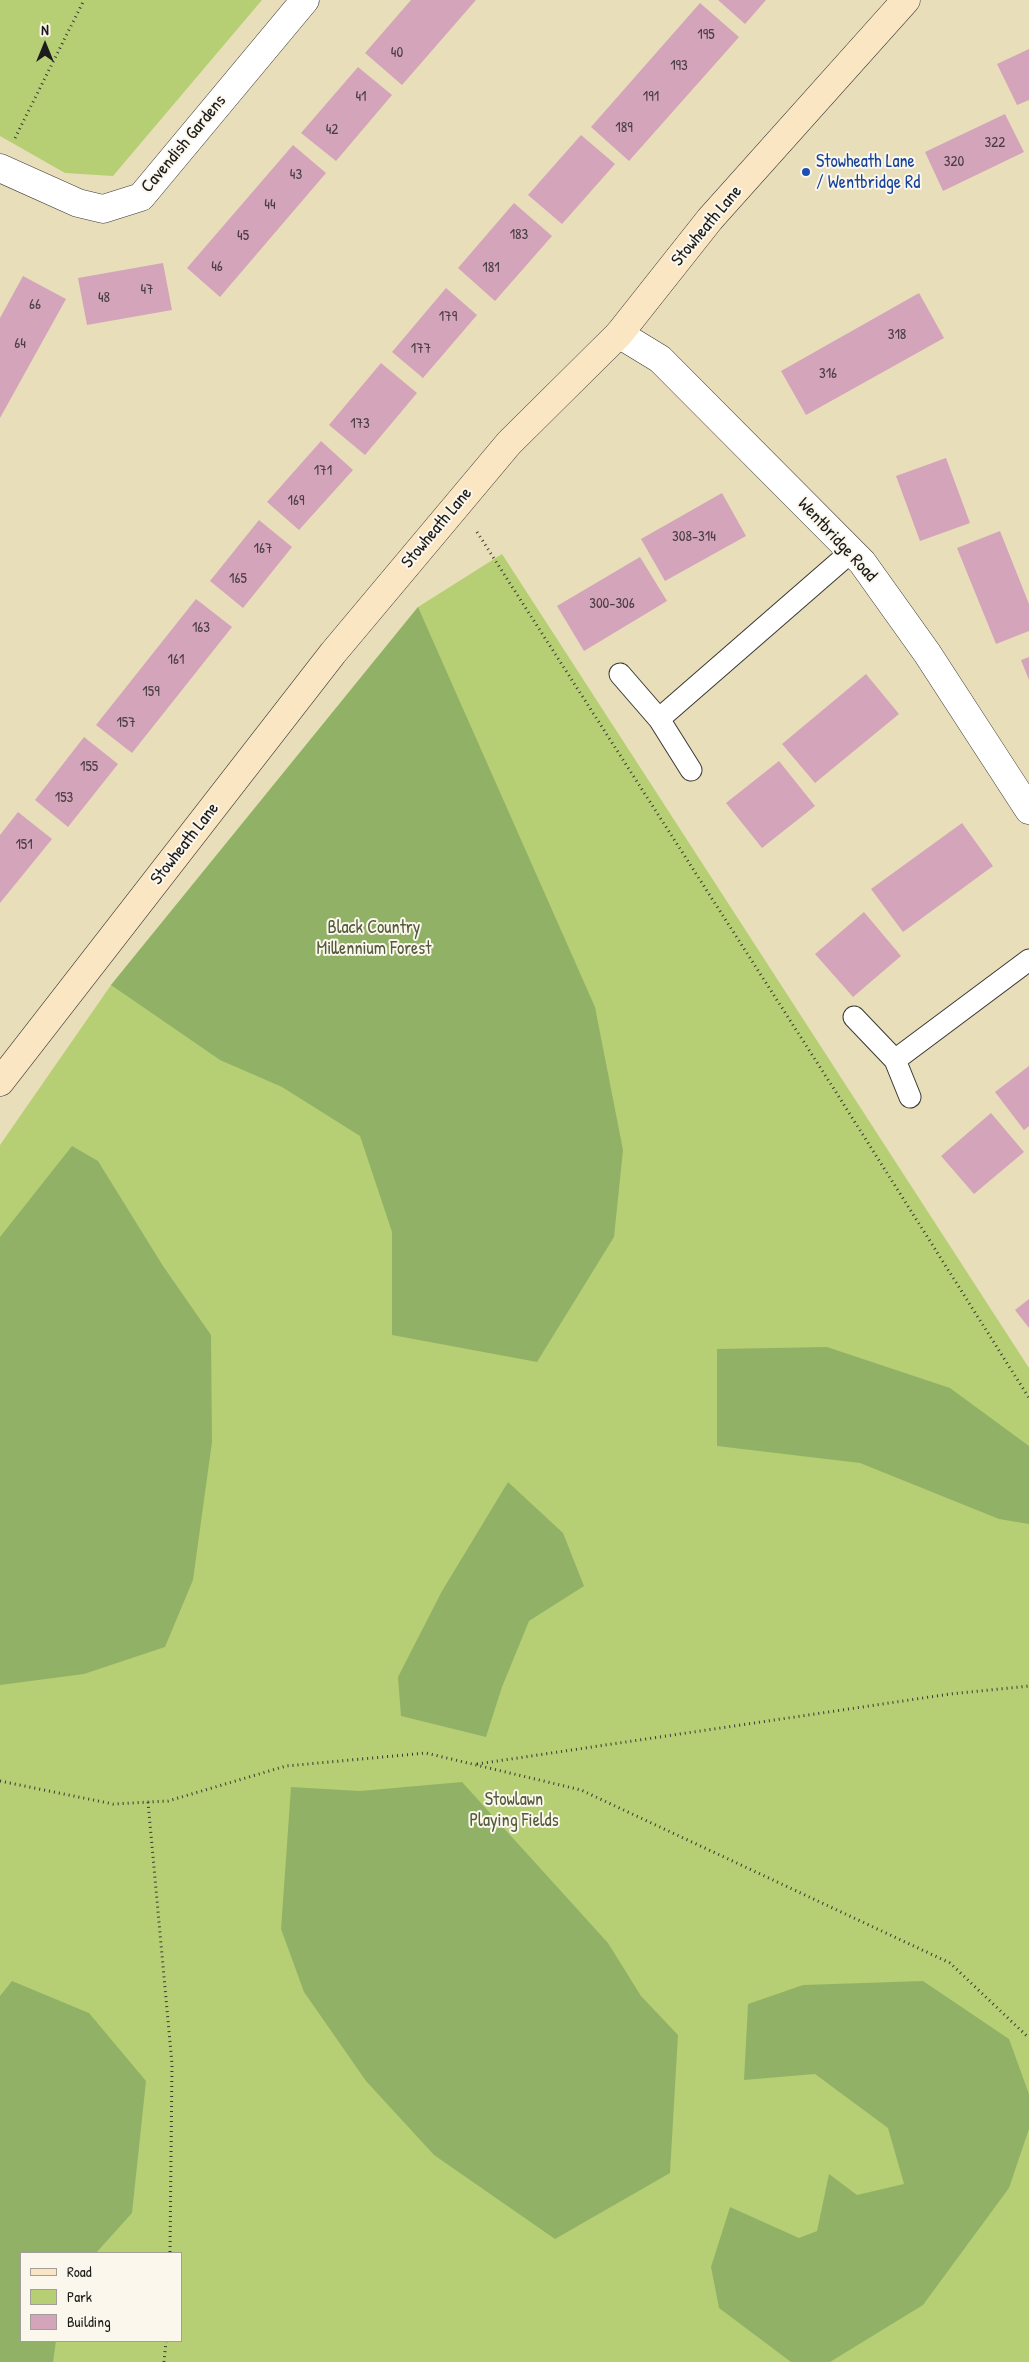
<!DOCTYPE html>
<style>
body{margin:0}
#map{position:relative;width:1029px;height:2362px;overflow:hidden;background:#e8deba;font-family:"Patrick Hand",sans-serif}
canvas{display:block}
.legend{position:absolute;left:20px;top:2252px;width:162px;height:90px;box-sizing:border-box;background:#fbf7ec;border:1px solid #a29f99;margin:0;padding:6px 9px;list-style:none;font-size:15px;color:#1c1c1c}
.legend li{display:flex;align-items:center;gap:10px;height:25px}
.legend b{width:25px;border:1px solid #a29f99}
.north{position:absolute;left:20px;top:20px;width:50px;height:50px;-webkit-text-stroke:4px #fbf7ec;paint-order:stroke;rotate:0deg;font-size:14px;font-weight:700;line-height:20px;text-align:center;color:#1c1c1c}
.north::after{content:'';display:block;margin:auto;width:18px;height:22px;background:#1c1c1c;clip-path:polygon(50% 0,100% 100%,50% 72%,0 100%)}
</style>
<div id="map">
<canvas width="1029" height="2362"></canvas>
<ul class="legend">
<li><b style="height:6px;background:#fbe6c4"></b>Road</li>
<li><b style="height:14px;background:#b7cf74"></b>Park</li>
<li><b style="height:14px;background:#d4a4bb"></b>Building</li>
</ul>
<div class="north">N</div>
</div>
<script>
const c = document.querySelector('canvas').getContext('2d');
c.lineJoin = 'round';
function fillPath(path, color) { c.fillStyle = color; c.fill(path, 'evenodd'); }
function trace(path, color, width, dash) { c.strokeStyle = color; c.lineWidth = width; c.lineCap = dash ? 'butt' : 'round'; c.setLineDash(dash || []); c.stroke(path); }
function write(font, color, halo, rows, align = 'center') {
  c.font = font + ' "Patrick Hand",sans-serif'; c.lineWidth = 4; c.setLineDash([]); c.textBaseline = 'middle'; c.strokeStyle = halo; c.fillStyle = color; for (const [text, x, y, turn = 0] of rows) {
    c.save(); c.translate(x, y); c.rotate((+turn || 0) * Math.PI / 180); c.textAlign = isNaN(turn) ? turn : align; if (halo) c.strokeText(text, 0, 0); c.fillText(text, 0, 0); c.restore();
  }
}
const green = new Path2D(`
 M0,0h262l-149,176 -48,-3 -65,-37z
 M502,554l527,814v994h-1029v-1217l111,-160 307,-378zM21,2253h160v88h-160z`);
const forest = new Path2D(`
 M418,607l177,400 28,143 -9,87 -77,125 -145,-27v-103l-32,-96 -78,-49 -62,-27 -109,-75z
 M72,1146l26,15 65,105 48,69 1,107 -19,138 -28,67 -81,27 -84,11v-448z
 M827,1347l123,41 79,58v78l-30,-5 -139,-56 -143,-17v-97z
 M508,1482l55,51 21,53 -55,35 -27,66 -16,50 -85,-21 -3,-39 44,-86z
 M462,1782l146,161 33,53 37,39 -8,138 -115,66 -121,-84 -68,-74 -62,-89 -23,-63 10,-142 69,4z
 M12,1981l77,32 57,68 -14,132 -36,40h-75v88h35l-3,21h-53v-366z
 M923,1981l86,58 20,55v35l-20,59 -86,117 -93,57h-39l-72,-54 -8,-41 19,-60 69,31 18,-7 12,-57 28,21 47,-11 -16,-56 -73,-54 -71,6 4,-76 55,-19z`);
const building = new Path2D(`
 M411,0h65l-74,85 -37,-32z
 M718,0h48l-21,24z
 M700,3l39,34 -110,124 -38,-34z
 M1029,49v51l-12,5 -20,-41z
 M358,67l34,28 -56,66 -35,-28z
 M1005,114l19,38 -81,39 -18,-39z
 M581,135l34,29 -53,60 -34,-29z
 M293,145l33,28 -106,124 -33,-29z
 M514,203l38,33 -57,65 -37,-33z
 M163,263l9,47 -85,15 -9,-47z
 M23,276l43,23 -66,119v-100z
 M446,288l31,27 -54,63 -31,-26z
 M919,293l25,45 -138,77 -25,-44z
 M381,363l36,30 -52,62 -36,-30z
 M321,441l32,29 -54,60 -32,-28z
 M946,458l24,65 -50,18 -24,-65z
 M722,493l24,43 -81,45 -24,-42z
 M259,520l33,27 -49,61 -33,-27z
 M1000,531l29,73v27l-33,13 -39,-96z
 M640,557l27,44 -83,50 -27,-45z
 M196,599l36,28 -100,126 -36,-28z
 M1029,657v23l-8,-20z
 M866,674l33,40 -84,69 -33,-39z
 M84,737l34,27 -50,63 -33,-27z
 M779,761l36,45 -53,42 -36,-45z
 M18,812l34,27 -52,64v-68z
 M962,823l31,43 -90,66 -32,-43z
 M864,912l37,44 -48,41 -38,-43z
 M1029,1066v60l-5,4 -29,-38z
 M991,1113l33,39 -50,42 -33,-38z
 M1029,1299v29l-14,-18z`);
const path = new Path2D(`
 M15,138l69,-138
 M477,532l357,557 195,309
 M477,1764l473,-70 79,-8
 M0,1781l113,23 55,-3 118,-35 140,-13 155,37 369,173 79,75
 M148,1802l24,262 -2,189
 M164,2362l2,-21`);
const lane = new Path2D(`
 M620,674l39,45 32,51
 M659,719l193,-168
 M854,1017l41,43 15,37
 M895,1060l134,-100`);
const street = new Path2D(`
 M0,168l78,35 25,6 38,-12 164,-197
 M619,334l41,25 202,203 65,91 102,157`);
const secondary = new Path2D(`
 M0,1082l333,-429 176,-210 110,-109 91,-115 196,-219`);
const markers = [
 [806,172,5,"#1a4fb4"]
];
const numberNames = [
 ["195",706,35],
 ["40",397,53],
 ["193",679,66],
 ["41",361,97],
 ["191",651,97],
 ["189",624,128],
 ["42",332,130],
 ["322",995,143],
 ["320",954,162],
 ["43",296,175],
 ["44",270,205],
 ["183",519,235],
 ["45",243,236],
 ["46",217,267],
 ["181",491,268],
 ["47",147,290],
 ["48",104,298],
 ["66",35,305],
 ["179",448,317],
 ["318",897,335],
 ["64",20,344],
 ["177",421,349],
 ["316",828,374],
 ["173",360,424],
 ["171",323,471],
 ["169",296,501],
 ["308-314",694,537],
 ["167",263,549],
 ["165",238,579],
 ["300-306",612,604],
 ["163",201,628],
 ["161",176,660],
 ["159",151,692],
 ["157",126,723],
 ["155",89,767],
 ["153",64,798],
 ["151",24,845]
];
const streetNames = [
 ["Cavendish Gardens",184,144,-50],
 ["Stowheath Lane",707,226,-50],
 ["Stowheath Lane",437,528,-50],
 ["Wentbridge Road",837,540,47],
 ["Stowheath Lane",185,844,-52]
];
const transitNames = [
 ["Stowheath Lane",816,162],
 ["/ Wentbridge Rd",816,183]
];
const parkNames = [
 ["Black Country",374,928],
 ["Millennium Forest",374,949],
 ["Stowlawn",514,1800],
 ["Playing Fields",514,1821]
];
fillPath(green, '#b7cf74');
fillPath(forest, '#91b266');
fillPath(building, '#d4a4bb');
trace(lane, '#3b3934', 23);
trace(street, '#3b3934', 29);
trace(secondary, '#3b3934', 29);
trace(path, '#3b3934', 3, [1, 4]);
trace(lane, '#fff', 21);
trace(street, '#fff', 28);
trace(secondary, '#fbe6c4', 28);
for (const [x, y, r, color] of markers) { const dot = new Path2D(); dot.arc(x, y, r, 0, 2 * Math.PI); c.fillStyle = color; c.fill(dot); trace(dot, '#fbf7ec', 2); }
write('15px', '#4a3e44', null, numberNames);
write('18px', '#1c1c1c', '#fbf7ec', streetNames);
write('18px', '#164399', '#fbf7ec', transitNames, 'left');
write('18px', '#525b3b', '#fbf7ec', parkNames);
</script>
